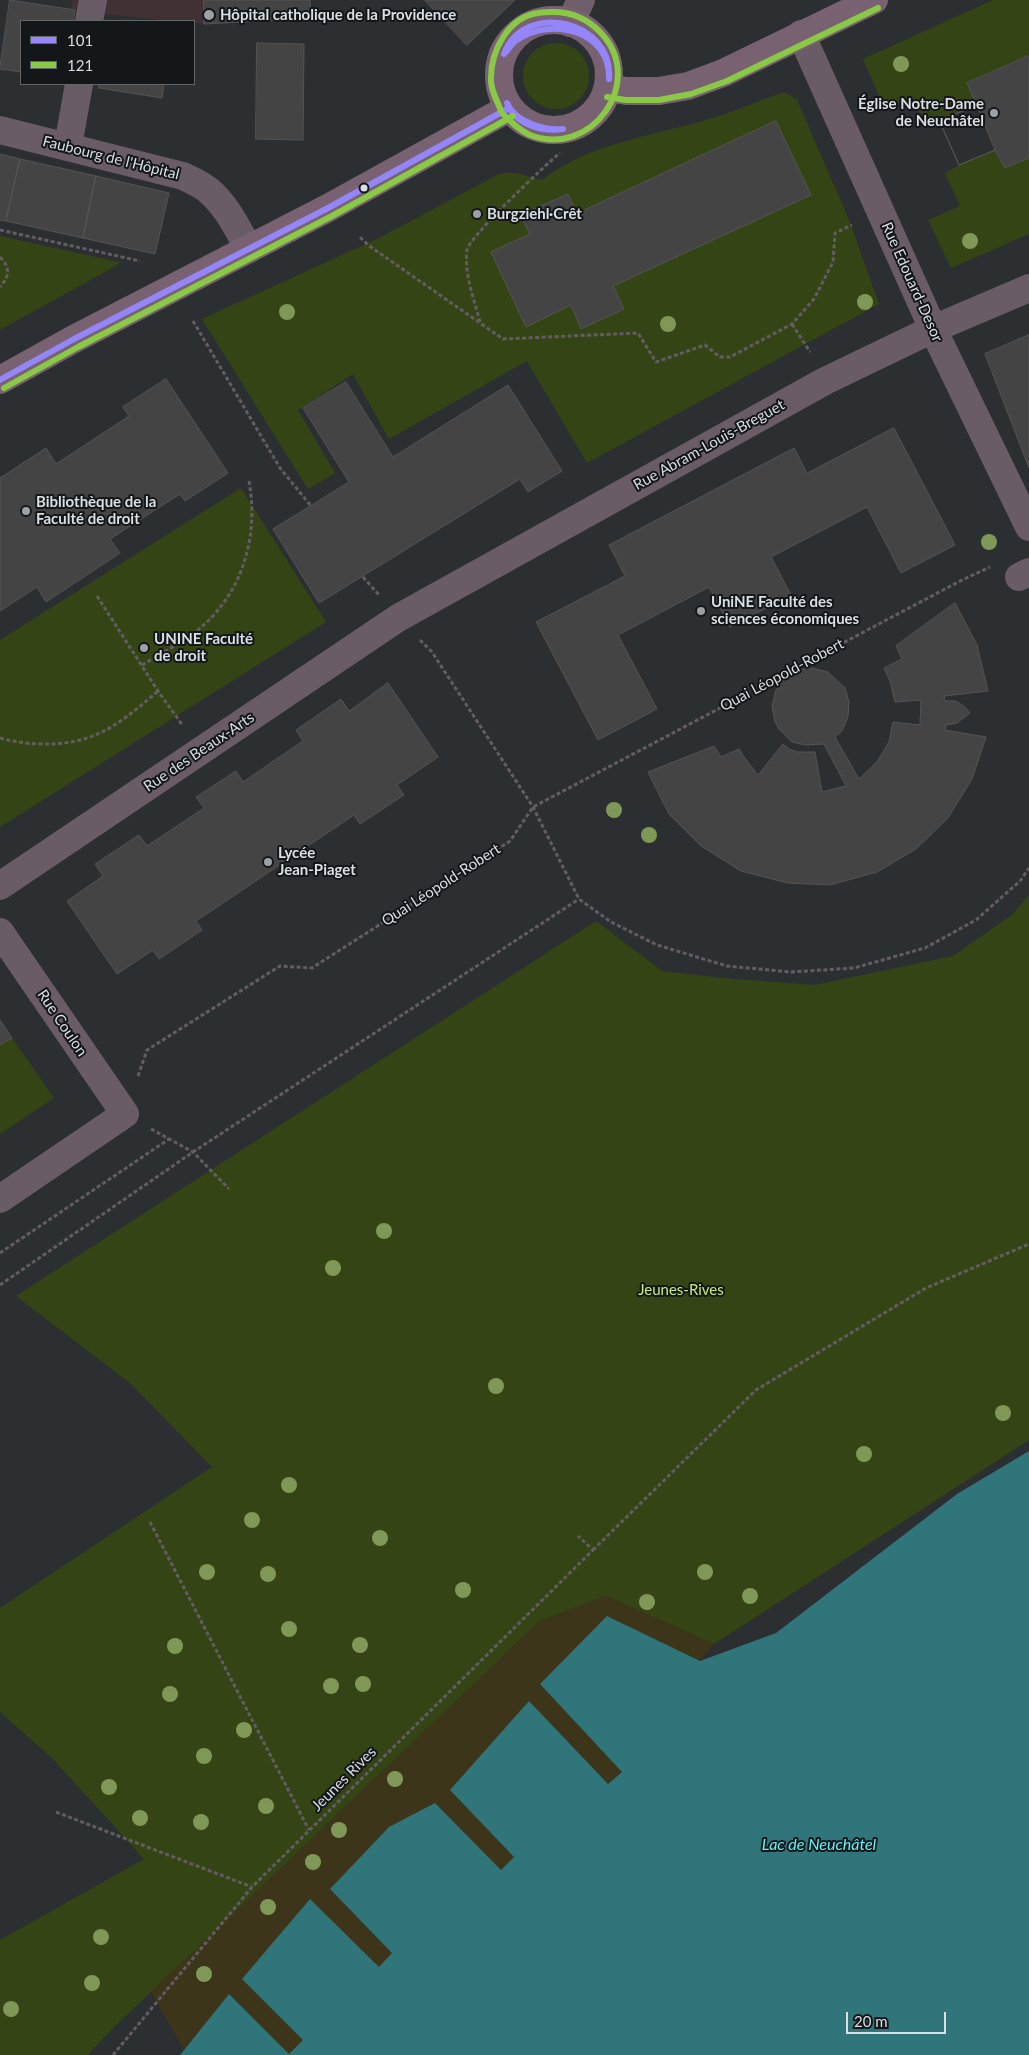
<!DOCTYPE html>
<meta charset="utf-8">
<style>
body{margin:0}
#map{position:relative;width:1029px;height:2055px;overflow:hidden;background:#2c2f32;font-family:Lato,sans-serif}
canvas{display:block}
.legend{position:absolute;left:20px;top:20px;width:175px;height:65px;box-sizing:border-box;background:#13171a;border:1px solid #63676a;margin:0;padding:6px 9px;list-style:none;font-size:15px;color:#dadfe3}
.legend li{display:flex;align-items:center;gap:10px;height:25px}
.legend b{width:25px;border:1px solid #63676a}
.scale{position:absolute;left:846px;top:2012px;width:100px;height:22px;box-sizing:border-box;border:2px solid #dadfe3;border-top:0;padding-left:6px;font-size:15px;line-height:18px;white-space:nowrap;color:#dadfe3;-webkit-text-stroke:4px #13171a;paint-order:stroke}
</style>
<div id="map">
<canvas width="1029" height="2055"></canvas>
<ul class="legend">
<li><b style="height:6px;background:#9486f8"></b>101</li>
<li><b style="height:6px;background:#8ac946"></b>121</li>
</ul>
<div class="scale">20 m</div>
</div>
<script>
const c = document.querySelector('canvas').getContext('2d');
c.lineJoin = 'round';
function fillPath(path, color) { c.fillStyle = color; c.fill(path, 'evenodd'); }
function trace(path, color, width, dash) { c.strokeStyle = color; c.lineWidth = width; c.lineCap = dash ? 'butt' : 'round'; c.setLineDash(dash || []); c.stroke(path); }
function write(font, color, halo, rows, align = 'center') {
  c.font = font + ' Lato,sans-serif'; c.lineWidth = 4; c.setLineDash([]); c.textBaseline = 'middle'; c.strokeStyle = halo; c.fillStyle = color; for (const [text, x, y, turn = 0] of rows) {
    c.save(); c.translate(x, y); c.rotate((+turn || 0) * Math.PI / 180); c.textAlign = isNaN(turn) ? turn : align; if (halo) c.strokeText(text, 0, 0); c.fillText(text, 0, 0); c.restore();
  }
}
const medical = new Path2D(`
 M72,0h237l2,18 -107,6 -133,-13z`);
const green = new Path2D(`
 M993,0h36v56l-62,26 10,24 -51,20 -13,-28 -28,11 -22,-50z
 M523 76a33 33 0 1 1 66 0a33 33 0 1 1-66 0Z
 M781,93h6l10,7 52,120 30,84 -292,159 -60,-102 -138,78 -36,-65 -55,36 37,63 -27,16 -106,-170 177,-81 120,-64c19,-4 24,2 43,6 46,-36 109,-44 164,-60 25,-7 50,-18 75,-27z
 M995,150l10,18 24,-10v76l-78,34 -23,-48 32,-14 -15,-33 14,-8z
 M0,236l119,26v2l-119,66z
 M241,488l85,134 -326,205v-187z
 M1029,895v545l-315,204 -108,-48 -66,25 -431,411 -21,23h-88v-115l144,-81 -91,-100 -53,-47v-104l212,-141 -82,-84 -114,-87 580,-375 66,50 60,7 93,7 138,-29 60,-42z
 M12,1038l42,60 -54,36v-89z`);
const sand = new Path2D(`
 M606,1596l108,48 -14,17 -93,-45 -67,68 82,87 -14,13 -79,-83 -14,155 -14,14 -66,-67 -105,86 63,64 -14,14 -69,-68 -7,141 -14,14 -59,-60 -46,56 -33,-58 389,-371z`);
const water = new Path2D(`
 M1029,1451v604h-849l49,-61 60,60 14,-14 -61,-61 68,-80 69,68 13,-14 -62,-64 59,-62 46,-24 66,67 13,-13 -64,-67 79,-89 79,83 14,-12 -82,-88 67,-68 93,45 76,-28 181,-139z`);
const building = new Path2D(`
 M10,0l65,10 -2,11h-52v51l-21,-3z
 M204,0h106l1,18 -107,6z
 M425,0h90l-48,45z
 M257,43l47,1 -1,96 -47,-1z
 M1029,56v102l-24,10 -10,-18 -36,15 -20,-45 38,-14 -10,-23z
 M99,84h65l-2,14 -63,-10z
 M977,106l18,44 -36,15 -20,-45z
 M776,121l35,74 -198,91 11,23 -43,20 -10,-24 -45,22 -35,-75 39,-18 -10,-19 48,-21 9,19z
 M0,154l20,5 -14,62 -6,-1z
 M20,159l76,17 -13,62 -77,-17z
 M96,176l73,17 -14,61 -72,-16z
 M1029,335v133l-44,-114z
 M166,379l62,94 -43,28 -5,-7 -70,45 10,14 -74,49 -9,-15 -37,24v-133l46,-30 10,16 73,-48 -6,-9z
 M346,382l47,75 115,-72 54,86 -34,21 -8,-13 -201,124 -46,-74 76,-47 -46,-74z
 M894,428l61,117 -54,28 -34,-66 -96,50 20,38 -61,32 -21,-40 -91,48 39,74 -59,31 -62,-118 89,-46 -16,-31 185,-97 13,25z
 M955,603l22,42 11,46 -44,5 1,5h11l9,6 5,6 -13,10 -11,2 -1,5 41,7 -14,42 -24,39 -32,31 -39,23 -47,13 -42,-2 -47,-12 -40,-25 -32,-32 -21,-42 66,-26 7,11 18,-8 5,8 14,18 25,-31 6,5 8,3h18l7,40 24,-6 -22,-42 -19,1 -13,-3 -13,-13 -4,-7 -3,-16 4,-16 9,-13 8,-5 10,-3 9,-1 16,4 17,16 4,14 -1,15 -6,14 -7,6 24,42 18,-17 12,-20 4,-20 27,3 1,-25 -26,2 -5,-21 -6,-13 18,-9 -6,-13z
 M388,683l50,74 -41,28 7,10 -44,29 -6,-9 -158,106 6,9 -43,29 -6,-9 -36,24 -50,-73 36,-25 -8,-12 44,-29 8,11 57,-38 -8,-11 40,-26 7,11 60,-41 -7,-11 45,-31 8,12z
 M0,1020l12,18 -12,7z`);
const path = new Path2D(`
 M0,230l140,31
 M360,237l8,8 135,94 135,-6 18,29 49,-17 15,12h10l62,-33 22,-25 19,-37 2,-29 17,-8
 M0,257c10,10 10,19 0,30
 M193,321l87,147 31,38
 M480,322c-6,-23 -16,-48 -13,-72 2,-13 78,-85 93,-97
 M792,324l18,28
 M363,577l16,18
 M97,596l61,95 25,35
 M420,640l12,12 101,155 46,92 32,23 46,23 70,21 64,6 63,-4 71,-20 51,-28 44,-39 9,-13
 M142,665c23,-14 48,-26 67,-45 37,-37 49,-90 40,-139
 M0,738c28,8 68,9 95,-3 23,-9 44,-28 63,-44
 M138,1076l9,-26 133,-84 32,2 198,-127 23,-34 429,-227 28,-13
 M151,1129l42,23 36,37
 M0,1253l169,-114
 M0,1285l193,-133 386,-253
 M150,1522l159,308
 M593,1550l163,-160 170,-102 103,-44
 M56,1812l196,75
 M113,2055l139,-168 341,-337 -15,-14`);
const street = new Path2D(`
 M89,21l4,-21
 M801,34l132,295 96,198
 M0,130l183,46c8,4 18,8 25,14 19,16 29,38 41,59
 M68,146l11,-62
 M1019,577l10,-5
 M0,886l398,-268 427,-237 108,-52 96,-41
 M0,932l125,182 -125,85`);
const secondary = new Path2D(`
 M570,23l11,-23`);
const primary = new Path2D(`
 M499 75a55 55 0 1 1 110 0a55 55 0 1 1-110 0Z
 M608,88l19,3h32l29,-5 35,-13 151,-73
 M0,380l74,-41 254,-131 181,-100`);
const bus1 = new Path2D(`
 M504,54c20,-54 110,-34 105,25
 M504,54c4,-4 8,-11 13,-14 34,-24 94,-9 92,39
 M507,103c8,19 37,28 56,26
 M507,103c8,22 36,29 56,26
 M0,380l74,-41 254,-131 181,-100`);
const bus2 = new Path2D(`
 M607,97l19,3h33l32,-6 36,-13 151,-73
 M501,111c-4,-11 -11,-22 -10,-33 0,-27 17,-61 47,-65 5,-1 10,-1 15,-1 19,0 35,7 48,21 46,49 -10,126 -71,102 -11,-5 -19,-13 -27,-21
 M4,388l74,-41 254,-131 181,-100`);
const trees = [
 [901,64],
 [970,241],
 [865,302],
 [287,312],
 [668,324],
 [989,542],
 [614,810],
 [649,835],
 [384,1231],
 [333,1268],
 [496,1386],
 [1003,1413],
 [864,1454],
 [289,1485],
 [252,1520],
 [380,1538],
 [207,1572],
 [705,1572],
 [268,1574],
 [463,1590],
 [750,1596],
 [647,1602],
 [289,1629],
 [360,1645],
 [175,1646],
 [363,1684],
 [331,1686],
 [170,1694],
 [244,1730],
 [204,1756],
 [395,1779],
 [109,1787],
 [266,1806],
 [140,1818],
 [201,1822],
 [339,1830],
 [313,1862],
 [268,1907],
 [101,1937],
 [204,1974],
 [92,1983],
 [11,2009]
];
const markers = [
 [209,15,6,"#9da1a5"],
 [994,113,5,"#9da1a5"],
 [364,188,4.5,"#dadfe3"],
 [477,214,5,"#9da1a5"],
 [26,511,5,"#9da1a5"],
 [701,611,5,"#9da1a5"],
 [144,648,5,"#9da1a5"],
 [268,862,5,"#9da1a5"]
];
const poiNames = [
 ["Hôpital catholique de la Providence",220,15],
 ["Église Notre-Dame",984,104,"right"],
 ["de Neuchâtel",984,121,"right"],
 ["Burgziehl·Crêt",487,214],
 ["Bibliothèque de la",36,502],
 ["Faculté de droit",36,519],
 ["UniNE Faculté des",711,602],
 ["sciences économiques",711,619],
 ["UNINE Faculté",154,639],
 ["de droit",154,656],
 ["Lycée",278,853],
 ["Jean-Piaget",278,870]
];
const streetNames = [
 ["Faubourg de l'Hôpital",111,158,14],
 ["Rue Edouard-Desor",912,282,66],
 ["Rue Abram-Louis-Breguet",709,445,-29],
 ["Quai Léopold-Robert",782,675,-28],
 ["Rue des Beaux-Arts",199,752,-34],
 ["Quai Léopold-Robert",441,885,-33],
 ["Rue Coulon",62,1023,56],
 ["Jeunes Rives",344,1779,-45]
];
const parkNames = [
 ["Jeunes-Rives",681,1290]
];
const waterNames = [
 ["Lac de Neuchâtel",819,1845]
];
fillPath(medical, '#413034');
fillPath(green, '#354414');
fillPath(sand, '#3c3519');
fillPath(water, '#307579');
fillPath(building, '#444');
trace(building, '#555455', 1);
trace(path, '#645c63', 3, [4, 2.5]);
trace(street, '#695c66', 28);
trace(secondary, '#6f5d6a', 28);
trace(primary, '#786272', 28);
trace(bus1, '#9486f8', 6);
trace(bus2, '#8ac946', 6);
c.fillStyle = '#809857';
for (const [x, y] of trees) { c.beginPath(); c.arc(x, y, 8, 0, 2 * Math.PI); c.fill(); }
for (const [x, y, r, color] of markers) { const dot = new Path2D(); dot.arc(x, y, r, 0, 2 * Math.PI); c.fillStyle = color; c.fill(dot); trace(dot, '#13171a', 2); }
write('bold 15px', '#dadfe3', '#13171a', poiNames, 'left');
write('15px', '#dadfe3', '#13171a', streetNames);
write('15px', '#c5ed75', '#13171a', parkNames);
write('italic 16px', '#61f2f8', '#13171a', waterNames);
</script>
